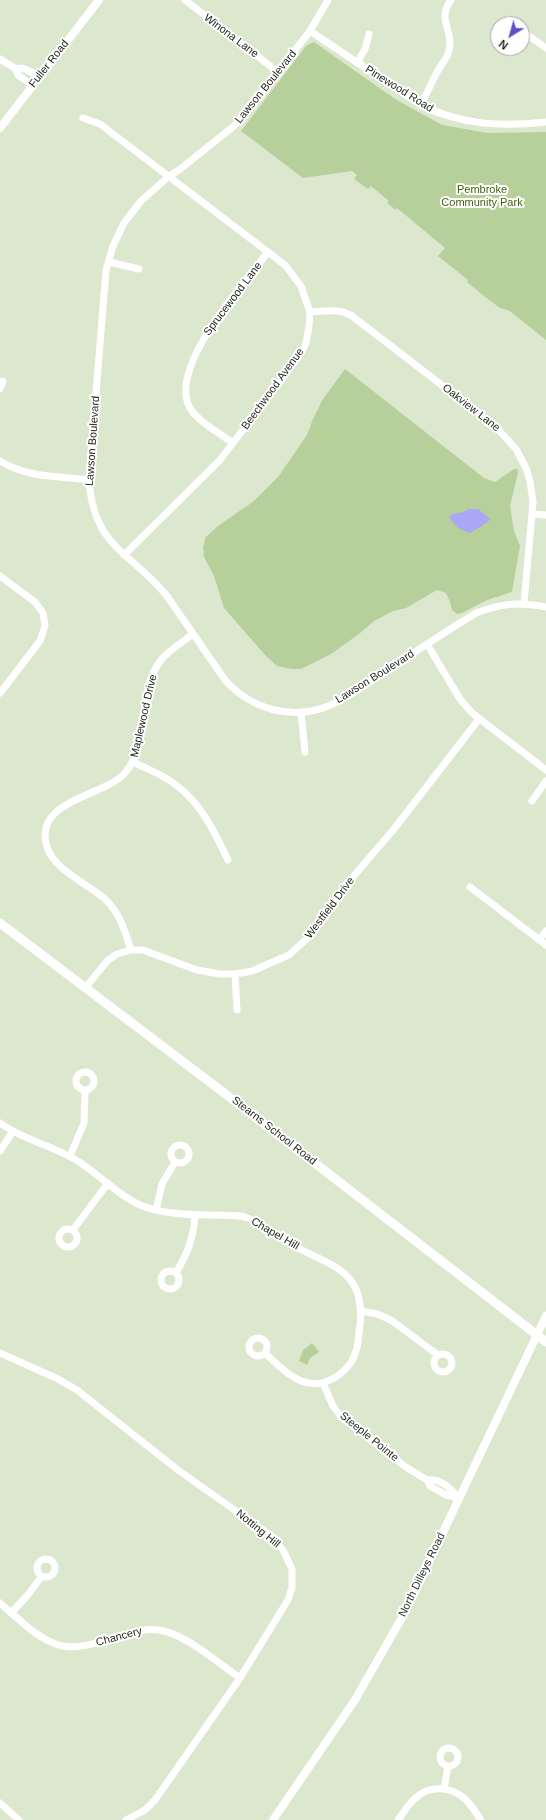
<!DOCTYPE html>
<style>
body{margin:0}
#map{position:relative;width:546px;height:1820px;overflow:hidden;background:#dbe8cd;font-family:Helvetica,sans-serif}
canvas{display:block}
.north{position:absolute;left:490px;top:16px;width:40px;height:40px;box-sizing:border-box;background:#fff;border:1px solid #a5a7a3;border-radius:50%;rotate:217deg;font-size:11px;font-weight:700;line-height:16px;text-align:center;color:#1f2319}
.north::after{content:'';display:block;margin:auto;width:14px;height:18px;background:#604ec7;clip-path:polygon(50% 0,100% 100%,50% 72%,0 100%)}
</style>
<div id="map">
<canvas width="546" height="1820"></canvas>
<div class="north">N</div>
</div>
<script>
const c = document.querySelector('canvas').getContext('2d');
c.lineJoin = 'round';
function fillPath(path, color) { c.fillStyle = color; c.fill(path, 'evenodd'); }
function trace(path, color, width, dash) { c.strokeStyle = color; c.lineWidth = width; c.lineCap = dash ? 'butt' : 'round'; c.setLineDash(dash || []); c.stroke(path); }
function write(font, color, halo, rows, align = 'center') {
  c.font = font + ' Helvetica,sans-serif'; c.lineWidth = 4; c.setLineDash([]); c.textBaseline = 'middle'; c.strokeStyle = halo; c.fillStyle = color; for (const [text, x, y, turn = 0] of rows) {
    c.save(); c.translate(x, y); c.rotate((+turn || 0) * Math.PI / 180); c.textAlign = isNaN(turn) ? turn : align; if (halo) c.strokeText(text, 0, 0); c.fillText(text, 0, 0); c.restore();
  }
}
const green = new Path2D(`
 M314,42l81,57 47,26 46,8 58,-1v208l-36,-29 -10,-3 -16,-12 -17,-14 1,-2 -30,-24 7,-8 -48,-40 -1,2 -9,-7 2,-2 -18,-15 -3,3 -14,-10 3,-4 -5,-4 -49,7 -62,-47 65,-85z
 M345,369l139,109 11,4 19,-13h3l1,4 -8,33 4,25 6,15 -8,46 -25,8 -25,13 -5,1 -5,-4 -2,-8 -4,-9 -9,-3 -31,18 -13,3 -19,10 -15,13 -28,20 -30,15h-10l-14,-3 -12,-11 -41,-47 -10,-32 -10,-19 -1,-10 3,-10 12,-11 36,-25 24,-24 29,-42 6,-16 10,-20z
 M312,1343l7,9 -9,6 -3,7 -8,-4 4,-11z`);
const water = new Path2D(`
 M469,509h9l12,10 -2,3 -18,11 -12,-5 -9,-10 3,-4 11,-2z`);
const minor = new Path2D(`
 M185,0l93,72
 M328,0l-18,31 -64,82 -12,13 -55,44 -11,7 -27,24 -17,22 -11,23 -7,24 -17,210c5,68 40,70 78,116l58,84c27,30 68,41 106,25 21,-9 40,-25 60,-37 28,-19 56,-37 85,-55 27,-10 41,-11 70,-6
 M310,31l111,74c40,20 81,22 125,17
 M529,36l17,12
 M0,59l16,10 6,-1 18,8
 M357,63l8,-14 4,-15
 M16,69l2,6 15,11
 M421,105c5,-10 10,-21 15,-31 5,-10 14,-18 14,-30 0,-19 -12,-25 1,-44
 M83,118l17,6 185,141 16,21 9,26 -1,15 -3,16 -6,12 -80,105 -96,95
 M109,262l30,7
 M310,312c15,-1 28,-4 42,4l143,110 21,23 10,19 4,13 3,21 -9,101
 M0,389l3,-8
 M233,443c-12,-9 -36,-22 -43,-35 -23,-40 54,-125 78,-156
 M0,461c27,17 58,15 89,19
 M533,514l13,1
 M0,576l35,26 8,11 2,13 -5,15 -40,52
 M427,644l33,55 12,14 74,57
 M301,712l4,40
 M133,762c14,7 31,13 43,23 25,18 39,48 52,75
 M532,801l14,-20
 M470,887l76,58
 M539,940l7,-9
 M131,950c-6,-19 -11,-37 -26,-51 -17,-15 -51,-29 -58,-52 -15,-47 57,-50 78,-74 27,-31 10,-83 37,-114 8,-10 21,-17 31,-25
 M235,974l2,36
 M86,987l22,-27 9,-6 14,-4h12l54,20 23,4h15l17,-3 37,-16 22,-20 36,-51 47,-55 85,-110
 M76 1081a9 9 0 1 1 18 0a9 9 0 1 1-18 0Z
 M0,1123c23,17 52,22 76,37 22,13 41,35 64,45 21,9 47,10 69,10 12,1 25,-1 36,2 16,5 30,18 44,26 41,24 77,25 71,83 -2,13 -2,27 -10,38 -5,6 -11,12 -18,15 -28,15 -49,-9 -67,-26
 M171 1154a9 9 0 1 1 18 0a9 9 0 1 1-18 0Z
 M0,1151l13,-20
 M70,1156l14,-33 1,-32
 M156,1210l6,-26 13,-22
 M59 1238a9 9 0 1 1 18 0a9 9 0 1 1-18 0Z
 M73,1230l35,-47
 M161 1280a9 9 0 1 1 18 0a9 9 0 1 1-18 0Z
 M176,1272c12,-18 18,-35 19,-57
 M361,1311l16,3 14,6 47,35
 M249 1347a9 9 0 1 1 18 0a9 9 0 1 1-18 0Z
 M0,1353l58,26 19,11 101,80 92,65 13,15 9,19v19l-4,12 -48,78 -85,122 -10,10 -19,10
 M434 1363a9 9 0 1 1 18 0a9 9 0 1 1-18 0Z
 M323,1383l10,23 8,11 65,50 21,13 3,6 16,9 13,3
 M427,1480c14,-2 24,9 32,18
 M37 1568a9 9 0 1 1 18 0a9 9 0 1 1-18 0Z
 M0,1603c8,8 17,14 25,22 36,30 50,24 93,12 13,-4 27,-9 41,-7 25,3 59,33 81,48
 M11,1613l16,-17 15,-20
 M440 1757a9 9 0 1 1 18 0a9 9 0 1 1-18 0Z
 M444,1789l4,-23
 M0,1803l19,17
 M398,1820c6,-8 11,-18 20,-24 13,-11 33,-9 46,2 7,6 12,15 17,22`);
const tertiary = new Path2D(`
 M0,128l99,-128
 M273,1820l82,-120 49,-86 142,-298`);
const secondary = new Path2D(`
 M0,923l219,166 327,253`);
const streetNames = [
 ["Winona Lane",231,36,37],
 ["Fuller Road",49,64,-52],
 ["Lawson Boulevard",266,87,-51],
 ["Pinewood Road",399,89,32],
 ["Sprucewood Lane",233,299,-53],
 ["Beechwood Avenue",273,389,-54],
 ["Oakview Lane",471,408,38],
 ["Lawson Boulevard",93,441,-86],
 ["Lawson Boulevard",375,677,-32],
 ["Maplewood Drive",144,716,-77],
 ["Westfield Drive",330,908,-53],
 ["Stearns School Road",274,1131,38],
 ["Chapel Hill",275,1234,30],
 ["Steeple Pointe",369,1437,39],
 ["Notting Hill",258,1529,39],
 ["North Dilleys Road",422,1575,-64],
 ["Chancery",119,1637,-15]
];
const parkNames = [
 ["Pembroke",482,190],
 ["Community Park",482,203]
];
fillPath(green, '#b6cf9b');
fillPath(water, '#aaa7f7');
trace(minor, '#fff', 7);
trace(tertiary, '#fff', 8);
trace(secondary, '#fff', 9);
write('11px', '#1f2319', '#fff', streetNames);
write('11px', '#43620a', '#fff', parkNames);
</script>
